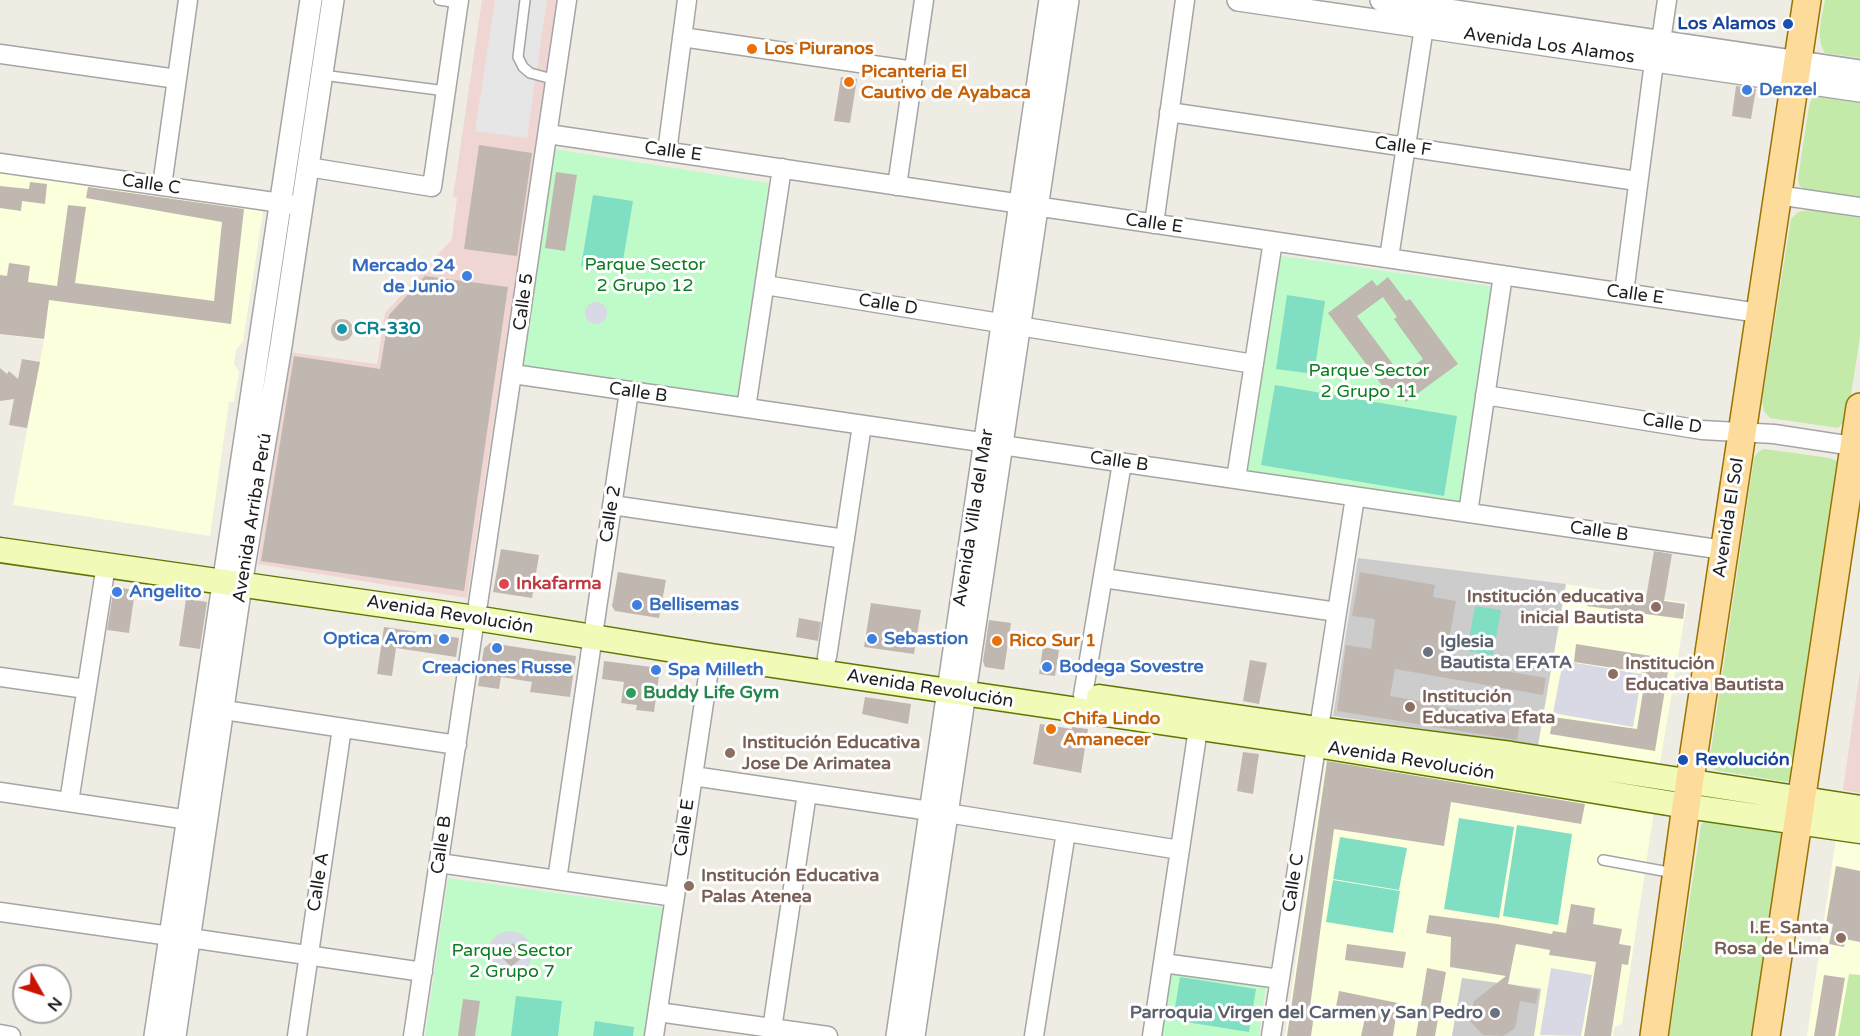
<!DOCTYPE html>
<meta charset="utf-8">
<style>
body{margin:0}
#map{position:relative;width:1860px;height:1036px;overflow:hidden;background:#efece3;font-family:"Varela Round",sans-serif}
canvas{display:block}
.north{position:absolute;left:12px;top:964px;width:60px;height:60px;box-sizing:border-box;background:#fff;border:2px solid #a5a5a5;border-radius:50%;rotate:129deg;font-size:16px;font-weight:700;line-height:24px;text-align:center;color:#1e1e1e}
.north::after{content:'';display:block;margin:auto;width:21px;height:27px;background:#cb1200;clip-path:polygon(50% 0,100% 100%,50% 72%,0 100%)}
</style>
<div id="map">
<canvas width="1860" height="1036"></canvas>
<div class="north">N</div>
</div>
<script>
const c = document.querySelector('canvas').getContext('2d');
c.lineJoin = 'round';
function fillPath(path, color) { c.fillStyle = color; c.fill(path, 'evenodd'); }
function trace(path, color, width, dash) { c.strokeStyle = color; c.lineWidth = width; c.lineCap = dash ? 'butt' : 'round'; c.setLineDash(dash || []); c.stroke(path); }
function write(font, color, halo, rows, align = 'center') {
  c.font = font + ' "Varela Round",sans-serif'; c.lineWidth = 6; c.setLineDash([]); c.textBaseline = 'middle'; c.strokeStyle = halo; c.fillStyle = color; for (const [text, x, y, turn = 0] of rows) {
    c.save(); c.translate(x, y); c.rotate((+turn || 0) * Math.PI / 180); c.textAlign = isNaN(turn) ? turn : align; if (halo) c.strokeText(text, 0, 0); c.fillText(text, 0, 0); c.restore();
  }
}
const commercial = new Path2D(`
 M482,0h76l-91,598 -209,-34 31,-212 88,12 8,-51 67,-74 5,-41 -4,-1z
 M1860,670v123l-17,-3z`);
const education = new Path2D(`
 M0,166l255,36 8,10 -20,129 -7,9 -2,14 5,8 -5,30h-5l-19,134 -197,-31 31,-165 -44,-6z
 M1566,584l121,19 -27,160 -122,-18z
 M1326,758l328,53 -32,213 -8,3 -1,9h-79l7,-48 -79,-10 -10,58h-167z
 M1836,838l24,3v195h-53z`);
const religious = new Path2D(`
 M1358,558l208,26 -28,161 -205,-29z
 M1462,978l79,11 -7,47h-82z`);
const grass = new Path2D(`
 M1825,0h35v58l-35,-5c-10,-15 -3,-36 0,-53z
 M1820,92l40,6v101l-55,-9 -6,-5 -1,-7 11,-72 4,-10z
 M1809,210l51,8v119l-12,77 -3,7 -7,7 -68,-10 -6,-7 -2,-10 29,-182 7,-7z
 M1764,449l66,9 7,3 4,6 -47,311 -7,4 -73,-12 -5,-6 45,-306 4,-6z
 M1706,819l80,11 -28,206h-89l32,-211z
 M1849,974l11,1v61h-22z`);
const park = new Path2D(`
 M554,149l215,34 -32,214 -214,-29z
 M1275,255l220,32 -33,218 -217,-30z
 M448,878l217,30 -20,128h-220z
 M1171,971l95,14 -7,51h-98z`);
const pitch = new Path2D(`
 M593,195l40,6 -12,71 -40,-6z
 M1287,295l38,6 -11,73 -38,-5z
 M1275,385l182,31 -13,80 -183,-31z
 M1475,606l26,4 -8,45 -26,-4z
 M1459,818l55,9 -15,91 -55,-9z
 M1517,825l55,9 -14,91 -55,-9z
 M1340,837l67,11 -8,42 -66,-11z
 M1333,880l67,11 -7,42 -67,-11z
 M1180,977l76,12 -7,43 -76,-12z
 M516,996l46,5 -4,35h-47z
 M595,1021l39,6 -1,9h-40z`);
const parking = new Path2D(`
 M495,0h52l-20,138 -52,-7z`);
const plaza = new Path2D(`
 M585 313a11 11 0 1 1 22 0a11 11 0 1 1-22 0Z
 M1563,661l79,13 -9,53 -80,-14z
 M488 953a22 22 0 1 1 44 0a22 22 0 1 1-44 0Z
 M1551,968l41,7 -11,61 -41,-1z`);
const building = new Path2D(`
 M841,77l16,2 -7,44 -16,-2z
 M1736,86l20,3 -5,30 -19,-3z
 M479,145l53,8 -15,103 -53,-7z
 M556,172l21,3 -12,76 -20,-3z
 M30,182l17,2 -2,20 -23,-3 -1,10 -21,-3v-22l29,3z
 M88,187l156,22 -13,115 -182,-24 -5,39 -44,-5v-59l7,1 2,-13 21,3 -2,16 29,4 11,-81 18,2 -11,76 139,18 8,-79 -136,-24z
 M425,276l83,11 -44,304 -203,-30 33,-205 86,13 9,-54z
 M1388,277l18,24 4,-2 48,65 -52,38 -11,-16 -8,6 -59,-79 44,-33 5,6zM1383,297l14,20 -3,2 29,40 -22,16 -44,-59z
 M331 330a11 11 0 1 1 22 0a11 11 0 1 1-22 0Z
 M22,359l18,3 -13,66 -18,-3 5,-26 -14,2v-33l7,6 2,-3 9,8z
 M501,549l38,6 -7,43 -39,-6z
 M1654,551l18,3 -8,47 21,3 -2,15 -96,-13 2,-16 57,8z
 M618,572l48,8 -7,38 -44,-7 -3,-5z
 M1360,572l75,13 -2,12 23,4 -11,60 101,17 -3,17 -148,-26 -5,27 47,8v2l83,15 -3,19 -180,-29 9,-66 25,4 4,-30 -23,-3z
 M114,587l21,3 -6,43 -22,-3z
 M186,599l21,3 -7,47 -21,-3z
 M871,603l50,7 -7,44 -50,-7z
 M799,618l22,4 -3,19 -22,-4z
 M989,620l22,3 -7,47 -19,-3 -2,-6z
 M384,627l75,11 -3,19 -60,-9 -4,28 -15,-2z
 M490,643l86,13 -6,41 -40,-5 2,-10 -31,-5 -2,12 -21,-3 6,-38z
 M1576,644l94,15 -15,92 -105,-17 3,-17 84,12 9,-56 -72,-11z
 M1043,647l16,3 -4,26 -16,-2z
 M1250,660l17,3 -8,41 -16,-3z
 M604,661l56,7 -6,44 -18,-2 1,-5 -16,-2 3,-21 -22,-3z
 M865,697l46,7 -3,20 -46,-10z
 M1040,724l32,5v-2l16,2 -7,44 -48,-9z
 M1243,752l16,2 -6,40 -16,-3z
 M1327,761l258,43 -4,20 -130,-22 -7,44 -110,-17 -25,185 5,1 -3,21h-24z
 M1836,866l24,5v71l-15,-3 -1,8 -15,-3 4,-20 -7,-1z
 M1571,904l24,4 -2,16 29,5 -3,15 12,2 -3,19 -6,-1 -11,72h-27l12,-74 -47,-7 1,-5 -34,-6 -8,40 31,6 -3,14 -16,-3 -5,27 -12,8 -20,-1 -13,-14 4,-20 32,-25 -56,-9 1,-30 -25,-4 3,-18 68,9 55,10 1,-3 13,2z
 M513,943l11,13 -13,11 -11,-12z
 M1347,944l59,8 -3,16 -58,-8z
 M1427,968l19,4 -11,64h-19z
 M1824,975l21,3 -10,58h-21z
 M1339,991l59,12 -5,33h-32l4,-18 -30,-6z
 M463,999l17,2 -5,35h-17z`);
const service = new Path2D(`
 M439,0l20,3
 M525,0l-7,57 5,10 7,6 26,7
 M330,76l116,15
 M1603,860l71,13`);
const minor = new Path2D(`
 M682,37l232,34
 M1661,41l6,-41
 M0,54l177,25
 M1169,112l468,69
 M548,134l1211,179
 M667,152l20,-152
 M0,163l302,43
 M308,167l124,20 27,-187
 M162,186l26,-186
 M897,186l27,-186
 M1777,195l83,12
 M1154,224l31,-224
 M1389,258l37,-244
 M765,285l489,79
 M1624,293l30,-231
 M513,374l1211,176
 M1485,395l217,35 72,4 86,13
 M746,408l36,-240
 M1236,479l37,-238
 M612,505l233,34
 M1468,513l35,-238
 M1103,578l234,34
 M478,604l89,-604
 M827,657l35,-232
 M0,677l86,12
 M1083,695l39,-232
 M224,710l233,35
 M693,776l237,35
 M0,792l189,28
 M69,802l37,-237
 M947,813l233,37
 M439,863l236,34
 M557,880l72,-489
 M0,912l170,24
 M190,938l233,34
 M1163,963l117,16
 M658,1012l170,24
 M0,1034l11,2
 M297,1036l45,-308
 M413,1036l62,-418
 M654,1036l57,-380
 M771,1036l36,-243
 M1034,1036l32,-204
 M1152,1036l46,-307
 M1271,1036l84,-539`);
const tertiary = new Path2D(`
 M1238,0l622,91
 M1381,0l479,71
 M155,1036l156,-1036
 M175,1036l66,-451 40,-239 52,-346
 M897,1036l153,-1036
 M914,1036l154,-1036`);
const secondary = new Path2D(`
 M0,550l475,68 236,38 605,89 370,61 174,25
 M1099,697l219,32 193,25 349,54`);
const primary = new Path2D(`
 M1654,1036l32,-230 121,-806
 M1766,1036l94,-629`);
const markers = [
 [1788,24,6,"#1a4fb4"],
 [752,49,6,"#e8710a"],
 [849,82,6,"#e8710a"],
 [1747,90,6,"#3f7fe0"],
 [467,276,6,"#3f7fe0"],
 [342,329,6,"#0f9aa8"],
 [504,584,6,"#e0444e"],
 [117,592,6,"#3f7fe0"],
 [637,605,6,"#3f7fe0"],
 [1656,607,6,"#8d6e63"],
 [444,639,6,"#3f7fe0"],
 [872,639,6,"#3f7fe0"],
 [997,641,6,"#e8710a"],
 [497,648,6,"#3f7fe0"],
 [1428,652,6,"#6b7280"],
 [1047,667,6,"#3f7fe0"],
 [656,670,6,"#3f7fe0"],
 [1613,674,6,"#8d6e63"],
 [631,693,6,"#2e9e5b"],
 [1410,707,6,"#8d6e63"],
 [1051,729,6,"#e8710a"],
 [730,753,6,"#8d6e63"],
 [1683,760,6,"#1a4fb4"],
 [689,886,6,"#8d6e63"],
 [1841,938,6,"#8d6e63"],
 [1495,1013,6,"#6b7280"]
];
const transitNames = [
 ["Los Alamos",1776,24],
 ["Revolución",1695,760,"left"]
];
const streetNames = [
 ["Avenida Los Alamos",1549,46,8],
 ["Calle F",1403,147,8],
 ["Calle E",673,152,8],
 ["Calle C",151,185,8],
 ["Calle E",1154,224,8],
 ["Calle E",1635,295,8],
 ["Calle 5",524,302,-82],
 ["Calle D",888,305,9],
 ["Calle B",638,393,8],
 ["Calle D",1672,424,8],
 ["Calle B",1119,462,8],
 ["Calle 2",611,514,-81],
 ["Avenida Arriba Perú",253,518,-81],
 ["Avenida Villa del Mar",974,518,-81],
 ["Avenida El Sol",1729,518,-81],
 ["Calle B",1599,532,8],
 ["Avenida Revolución",450,615,9],
 ["Avenida Revolución",930,689,9],
 ["Avenida Revolución",1411,761,9],
 ["Calle E",685,828,-82],
 ["Calle B",442,845,-82],
 ["Calle A",319,882,-81],
 ["Calle C",1294,883,-81]
];
const foodNames = [
 ["Los Piuranos",764,49],
 ["Picanteria El",861,72],
 ["Cautivo de Ayabaca",861,93],
 ["Rico Sur 1",1009,641],
 ["Chifa Lindo",1063,719],
 ["Amanecer",1063,740]
];
const shopNames = [
 ["Denzel",1759,90],
 ["Mercado 24",455,266,"right"],
 ["de Junio",455,287,"right"],
 ["Angelito",129,592],
 ["Bellisemas",649,605],
 ["Optica Arom",432,639,"right"],
 ["Sebastion",884,639],
 ["Bodega Sovestre",1059,667],
 ["Creaciones Russe",497,668,"center"],
 ["Spa Milleth",668,670]
];
const parkNames = [
 ["Parque Sector",645,265],
 ["2 Grupo 12",645,286],
 ["Parque Sector",1369,371],
 ["2 Grupo 11",1369,392],
 ["Parque Sector",512,951],
 ["2 Grupo 7",512,972]
];
const cultureNames = [
 ["CR-330",354,329]
];
const healthNames = [
 ["Inkafarma",516,584]
];
const educationNames = [
 ["Institución educativa",1644,597,"right"],
 ["inicial Bautista",1644,618,"right"],
 ["Institución",1625,664],
 ["Educativa Bautista",1625,685],
 ["Institución",1422,697],
 ["Educativa Efata",1422,718],
 ["Institución Educativa",742,743],
 ["Jose De Arimatea",742,764],
 ["Institución Educativa",701,876],
 ["Palas Atenea",701,897],
 ["I.E. Santa",1829,928,"right"],
 ["Rosa de Lima",1829,949,"right"]
];
const worshipNames = [
 ["Iglesia",1440,642],
 ["Bautista EFATA",1440,663],
 ["Parroquia Virgen del Carmen y San Pedro",1483,1013,"right"]
];
const leisureNames = [
 ["Buddy Life Gym",643,693]
];
fillPath(commercial, '#f0d6d2');
fillPath(education, '#fcffdc');
fillPath(religious, '#ccc');
fillPath(grass, '#c3eaa8');
fillPath(park, '#bffac9');
fillPath(pitch, '#80dfc3');
fillPath(parking, '#e6e6e6');
fillPath(plaza, '#d9d8e5');
fillPath(building, '#c0b8b0');
trace(service, '#a5a5a5', 12);
trace(minor, '#a5a5a5', 21);
trace(tertiary, '#a5a5a5', 24);
trace(secondary, '#5f7603', 27);
trace(primary, '#977300', 30);
trace(service, '#fff', 9);
trace(minor, '#fff', 18);
trace(tertiary, '#fff', 21);
trace(secondary, '#f1fab6', 24);
trace(primary, '#fddb9a', 27);
for (const [x, y, r, color] of markers) { const dot = new Path2D(); dot.arc(x, y, r, 0, 2 * Math.PI); c.fillStyle = color; c.fill(dot); trace(dot, '#fff', 2); }
write('bold 18px', '#164399', '#fff', transitNames, 'right');
write('18px', '#1e1e1e', '#fff', streetNames);
write('bold 18px', '#c56008', '#fff', foodNames, 'left');
write('bold 18px', '#366cbe', '#fff', shopNames, 'left');
write('18px', '#0a7d1e', '#fff', parkNames);
write('bold 18px', '#0d838f', '#fff', cultureNames, 'left');
write('bold 18px', '#be3a42', '#fff', healthNames, 'left');
write('bold 18px', '#785e54', '#fff', educationNames, 'left');
write('bold 18px', '#5b616d', '#fff', worshipNames, 'left');
write('bold 18px', '#27864d', '#fff', leisureNames, 'left');
</script>
